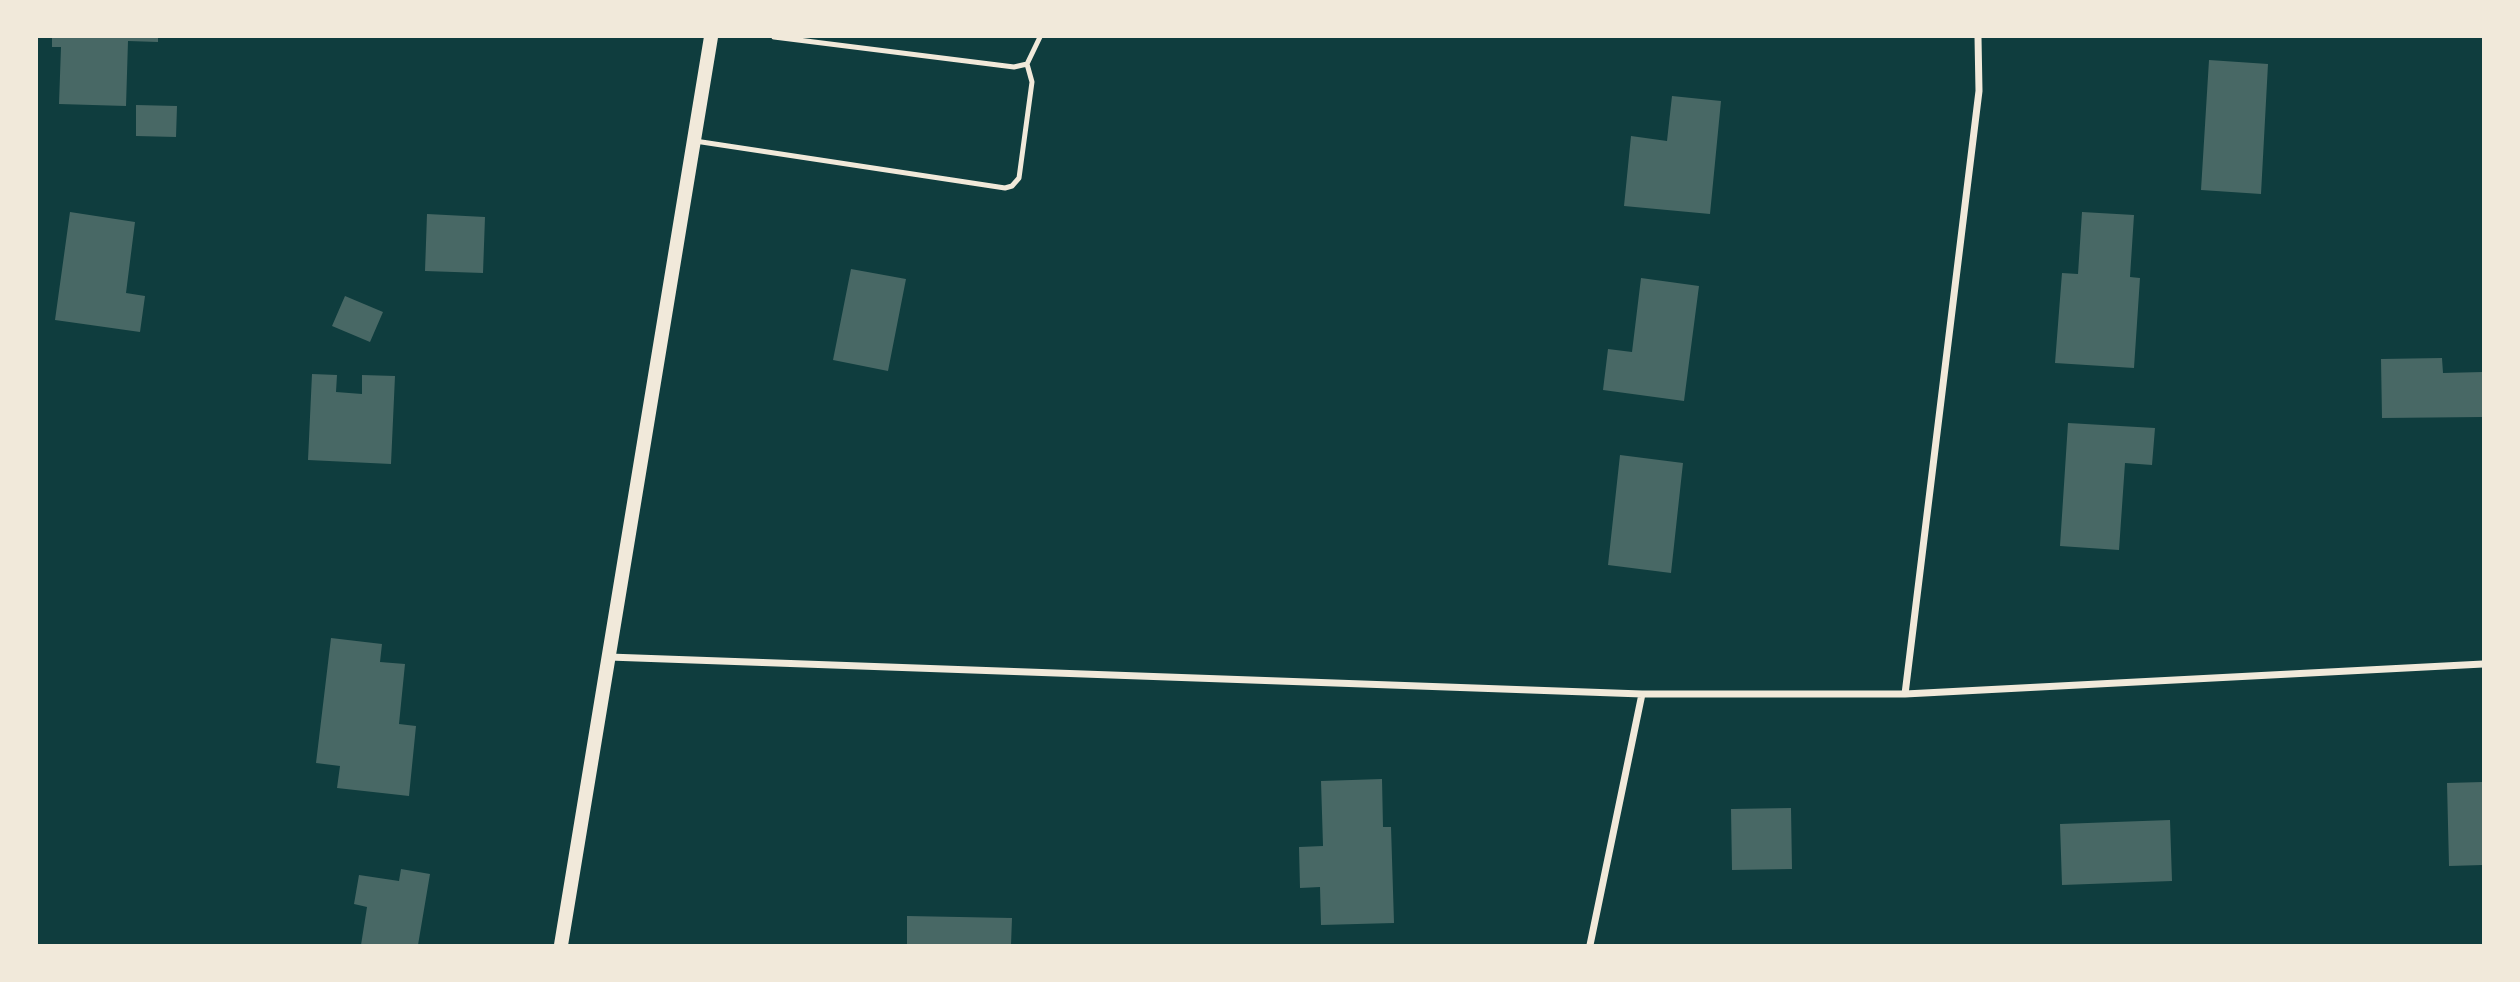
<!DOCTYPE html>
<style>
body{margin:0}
#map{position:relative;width:2520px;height:982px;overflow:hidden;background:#0f3d3e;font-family:Mulish,sans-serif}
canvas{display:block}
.frame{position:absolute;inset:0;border:38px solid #f1e9da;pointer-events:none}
</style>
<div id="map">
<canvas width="2520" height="982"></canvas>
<div class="frame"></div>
</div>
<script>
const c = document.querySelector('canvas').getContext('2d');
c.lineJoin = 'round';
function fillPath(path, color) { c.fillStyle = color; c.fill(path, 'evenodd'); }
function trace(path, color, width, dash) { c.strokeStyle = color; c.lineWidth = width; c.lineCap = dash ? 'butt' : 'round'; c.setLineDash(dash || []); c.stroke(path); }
const building = new Path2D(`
 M52,37h106v5l-30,-1 -2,65 -67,-2 2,-57h-9z
 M2209,60l59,4 -7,130 -60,-4z
 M1672,96l49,5 -11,113 -86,-8 7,-70 36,5z
 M136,105l41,1 -1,31 -40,-1z
 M70,212l65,10 -9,71 19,3 -5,36 -85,-12z
 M2082,212l52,3 -4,62 10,1 -6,90 -79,-5 7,-90 16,1z
 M427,214l58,3 -2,56 -58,-2z
 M851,269l55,10 -18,92 -55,-11z
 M1641,278l58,8 -15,115 -81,-11 5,-41 24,3z
 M345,296l38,16 -13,30 -38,-16z
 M2442,358l1,15 40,-1v45l-101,1 -1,-59z
 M312,374l25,1 -1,17 26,2v-19l33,1 -4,88 -83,-4z
 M2068,423l87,5 -3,37 -27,-2 -6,87 -59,-4z
 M1620,455l63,8 -12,110 -63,-8z
 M331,638l51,6 -2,18 25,2 -6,60 17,2 -7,70 -72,-8 3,-22 -24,-3z
 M1382,779l1,48h8l3,96 -73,2 -1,-38 -20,1 -1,-41 24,-1 -2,-65z
 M2483,782v83l-34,1 -2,-83z
 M1791,808l1,61 -60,1 -1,-61z
 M2170,820l2,61 -110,4 -2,-61z
 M401,869l29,5 -12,71h-57l6,-38 -13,-3 5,-29 40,6z
 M907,916l105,2 -1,27h-104z`);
const service = new Path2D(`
 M774,37l240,30 13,-3 13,-27
 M695,141l310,47 7,-2 7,-8 13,-96 -5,-18`);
const minor = new Path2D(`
 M609,657l1033,37h263l578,-30
 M1905,694l74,-603 -1,-54
 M1590,945l52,-251`);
const secondary = new Path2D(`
 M561,945l150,-908`);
fillPath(building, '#486865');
trace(service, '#f1e9da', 5);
trace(minor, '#f1e9da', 7);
trace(secondary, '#f1e9da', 14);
</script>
